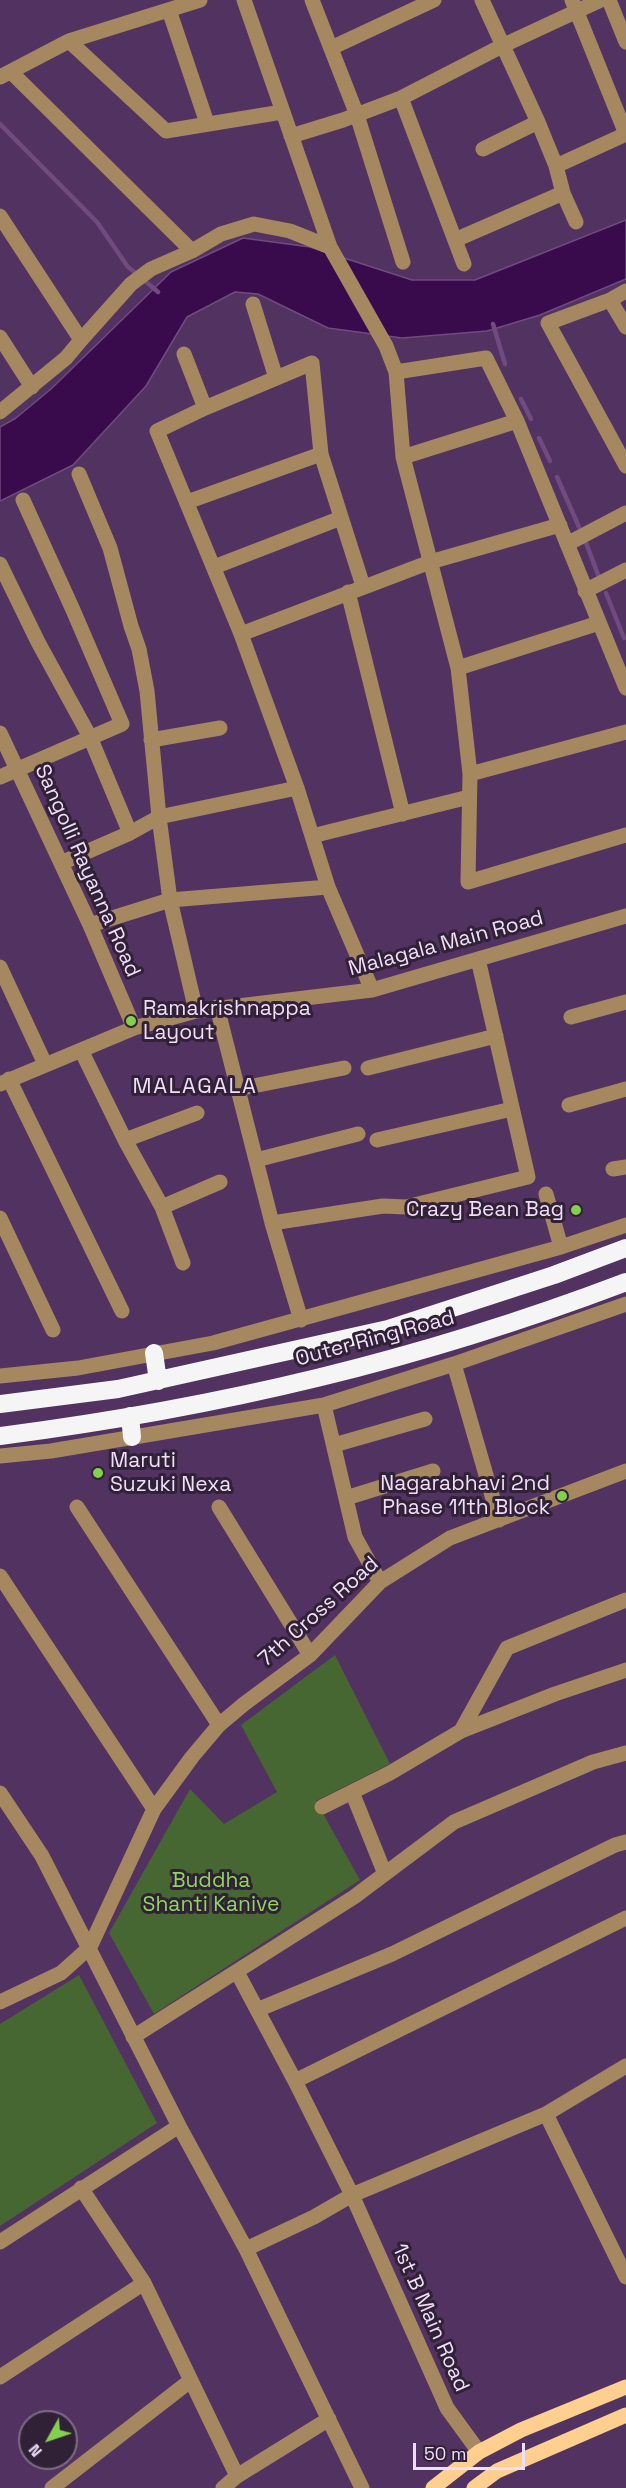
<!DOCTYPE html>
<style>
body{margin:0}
#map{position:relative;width:626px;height:2488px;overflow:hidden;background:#523260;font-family:"Space Grotesk",sans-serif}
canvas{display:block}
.north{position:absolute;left:18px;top:2410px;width:60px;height:60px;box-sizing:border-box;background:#302136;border:2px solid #7d6c84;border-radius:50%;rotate:230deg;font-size:16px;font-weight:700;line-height:24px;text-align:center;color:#f0ddf9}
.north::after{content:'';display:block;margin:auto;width:21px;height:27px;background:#83d04e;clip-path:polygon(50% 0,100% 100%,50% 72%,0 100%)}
.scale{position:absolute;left:413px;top:2443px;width:112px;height:27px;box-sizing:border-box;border:3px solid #f0ddf9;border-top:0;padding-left:8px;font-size:18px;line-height:21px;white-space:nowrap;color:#f0ddf9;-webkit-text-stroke:4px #302136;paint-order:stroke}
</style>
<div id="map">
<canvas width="626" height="2488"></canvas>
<div class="north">N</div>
<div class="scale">50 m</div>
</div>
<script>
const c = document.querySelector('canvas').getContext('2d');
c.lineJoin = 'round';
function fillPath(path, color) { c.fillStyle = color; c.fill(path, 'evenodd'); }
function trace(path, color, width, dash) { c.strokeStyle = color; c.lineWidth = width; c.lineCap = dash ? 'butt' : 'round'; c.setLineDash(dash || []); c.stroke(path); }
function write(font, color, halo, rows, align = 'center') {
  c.font = font + ' "Space Grotesk",sans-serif'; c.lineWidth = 6; c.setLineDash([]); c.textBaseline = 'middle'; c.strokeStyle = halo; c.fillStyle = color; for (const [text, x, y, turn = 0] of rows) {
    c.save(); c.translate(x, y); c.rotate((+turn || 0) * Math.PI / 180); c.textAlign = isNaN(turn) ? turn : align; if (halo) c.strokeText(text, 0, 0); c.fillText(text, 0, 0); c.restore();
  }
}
const green = new Path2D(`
 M335,1655l55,109 -74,37 44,79 -206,134 -45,-81 81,-144 34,35 53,-32 -36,-67z
 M79,1975l78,148 -157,103v-202z`);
const water = new Path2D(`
 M626,220v59l-86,36 -53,16 -85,7 -74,-10 -70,-34 -23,-2 -48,25 -41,69 -73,79 -73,36v-74l16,-9 35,-29 120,-117 72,-34 67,9 102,33h63z`);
const stream = new Path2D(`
 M0,124l97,98 31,45 9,7
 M144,280l14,12
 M493,324l12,40
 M521,399l10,20
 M539,438l11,23
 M557,477l22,50
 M585,540l15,40
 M606,593l18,45`);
const minor = new Path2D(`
 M244,0l86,247 56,99 10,26 7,85 55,211 12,106 -2,108 158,-47
 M312,0l45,115 46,147
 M572,0l54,134
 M609,0l17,42
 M169,10l38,113
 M69,41l97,90 116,-19
 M331,48l103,-48
 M11,72l181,179
 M0,77l69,-36 131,-41
 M401,98l63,166
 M291,136l52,-16 58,-22 103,-53 97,-45
 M483,149l55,-27
 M556,166l70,-32
 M563,193l13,29
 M0,216l81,124 -15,18 -66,54
 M455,240l108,-47 -7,-27 -18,-44 -56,-122
 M626,291l-16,9 -62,23 78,143
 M610,300l16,27
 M253,304l23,74
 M0,337l32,50
 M81,340l50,-56 20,-15 41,-18 29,-17 33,-10 36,7 40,16
 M184,354l21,54
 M396,372l90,-14 31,63 109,267
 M403,457l114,-36
 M79,474l31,74 21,78 8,23 8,42 12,126 11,83 26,111
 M187,502l134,-48
 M567,544l59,-31
 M0,564l38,78 52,95 40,96 -69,30
 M214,567l127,-49
 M363,586l-42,-132 -9,-91 -107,45 -48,23 84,203 56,154 31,99 44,103
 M585,591l41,-21
 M348,592l55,222
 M241,634l189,-72 130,-37
 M458,668l141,-45
 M0,733l90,192 44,103
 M151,740l69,-12
 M470,774l156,-42
 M0,777l122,-53 -49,-114 -50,-110
 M130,833l29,-16 138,-29
 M312,836l157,-39
 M90,925l80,-25 158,-13
 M0,967l45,97
 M217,1007l55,216
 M571,1017l55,-15
 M81,1050l44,90 37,67 21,56
 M368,1068l128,-32
 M9,1079l113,232
 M0,1084l134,-56 62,-17 176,-21 254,-74
 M238,1089l106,-21
 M569,1105l57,-16
 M125,1140l72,-27
 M377,1140l135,-31
 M256,1160l102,-26
 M613,1169l13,-2
 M546,1194l15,53
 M162,1207l58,-25
 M0,1218l53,112
 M301,1320l-29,-97 111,-17 23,1 122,-30 -50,-218
 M454,1364l45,156
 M0,1376l78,-8 135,-25 348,-96 65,-22
 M324,1405l31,132 25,45
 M334,1445l91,-26
 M0,1456l51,-5 273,-46 130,-41 172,-60
 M346,1498l87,-27
 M77,1507l142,218
 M219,1507l91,148
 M0,1576l154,233
 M461,1731l46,-83 119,-48
 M352,1792l33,82
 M0,1793l42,63 137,270 67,123 116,239
 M322,1807l68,-34 71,-42 94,-37 71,-24
 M237,1972l58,109 57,114 95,213 32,44
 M0,2002l61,-29 29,-26 64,-138 38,-52 27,-32 25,-21 66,-49 70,-73 70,-44 176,-67
 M257,2010l135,-56 223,-109 11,-3
 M133,2037l221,-140 100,-75 139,-60 33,-9
 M626,2066l-80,48 80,163
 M295,2081l331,-163
 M81,2188l63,95 93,193
 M0,2242l179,-116
 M246,2249l68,-32 38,-22 194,-81
 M0,2377l144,-94
 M52,2488l138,-107
 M223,2488l14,-12 92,-57`);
const major = new Path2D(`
 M433,2488l46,-36 42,-22 105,-43
 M474,2488l23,-17 129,-56`);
const highway = new Path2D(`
 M154,1353l4,28
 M0,1404l118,-15 270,-60 166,-54 72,-27
 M130,1416l2,21
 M0,1436c218,-28 421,-76 626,-154`);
const markers = [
 [131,1021,6,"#83d04e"],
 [576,1210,6,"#83d04e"],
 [98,1473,6,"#83d04e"],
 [562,1496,6,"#83d04e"]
];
const streetNames = [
 ["Sangolli Rayanna Road",87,871,66],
 ["Malagala Main Road",446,944,-15],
 ["Outer Ring Road",375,1339,-15],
 ["7th Cross Road",319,1612,-42],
 ["1st B Main Road",430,2318,66]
];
const poiNames = [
 ["Ramakrishnappa",143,1009],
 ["Layout",143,1033],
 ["Crazy Bean Bag",564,1210,"right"],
 ["Maruti",110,1461],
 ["Suzuki Nexa",110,1485],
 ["Nagarabhavi 2nd",550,1484,"right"],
 ["Phase 11th Block",550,1508,"right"]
];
const parkNames = [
 ["Buddha",211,1881],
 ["Shanti Kanive",211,1905]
];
const neighbourhoodNames = [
 ["MALAGALA",195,1087]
];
fillPath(green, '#466632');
fillPath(water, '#3a0b4c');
trace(water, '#714a80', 1.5);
trace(stream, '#714a80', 4.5);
trace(minor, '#a58860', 15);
trace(major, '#fecf8e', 15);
trace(highway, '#f5f5f5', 18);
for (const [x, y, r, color] of markers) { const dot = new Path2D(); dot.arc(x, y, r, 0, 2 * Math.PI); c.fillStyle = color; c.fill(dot); trace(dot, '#302136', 2); }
write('21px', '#f0ddf9', '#302136', streetNames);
write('21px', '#f0ddf9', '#302136', poiNames, 'left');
write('21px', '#8dd85c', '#302136', parkNames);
c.letterSpacing = '1.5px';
write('22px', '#f0ddf9', '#302136', neighbourhoodNames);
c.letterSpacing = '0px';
</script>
